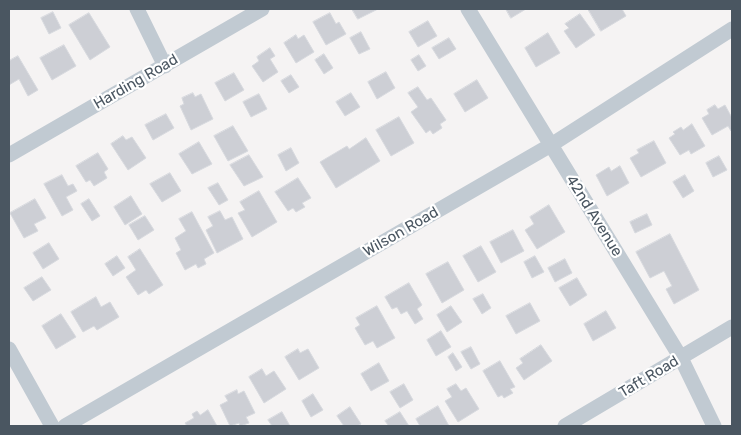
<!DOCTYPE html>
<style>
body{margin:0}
#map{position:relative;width:741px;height:435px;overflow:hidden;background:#f5f3f3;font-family:Rubik,sans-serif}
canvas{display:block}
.frame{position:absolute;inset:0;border:10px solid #4a5661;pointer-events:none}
</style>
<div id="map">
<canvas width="741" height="435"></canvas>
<div class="frame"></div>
</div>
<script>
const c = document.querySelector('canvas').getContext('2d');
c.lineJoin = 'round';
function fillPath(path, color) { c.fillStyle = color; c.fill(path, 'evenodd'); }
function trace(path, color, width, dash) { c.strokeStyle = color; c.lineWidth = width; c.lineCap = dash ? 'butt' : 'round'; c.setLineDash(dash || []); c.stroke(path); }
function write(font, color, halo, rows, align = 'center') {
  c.font = font + ' Rubik,sans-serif'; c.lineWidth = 4.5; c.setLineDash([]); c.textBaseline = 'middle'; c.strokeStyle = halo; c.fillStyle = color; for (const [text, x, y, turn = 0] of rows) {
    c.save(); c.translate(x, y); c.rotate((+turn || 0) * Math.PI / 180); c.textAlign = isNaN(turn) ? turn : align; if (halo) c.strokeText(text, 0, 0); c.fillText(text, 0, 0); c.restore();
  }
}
const building = new Path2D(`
 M352,9h26l-20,10z
 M506,9h20l-15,9z
 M588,9h34l4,7 -25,15z
 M53,12l8,16 -12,6 -8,-16z
 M89,13l21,34 -20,13 -21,-35z
 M330,13l6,11 3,-2 7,12 -20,11 -13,-23z
 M580,14l15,21 -19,13 -12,-17 5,-3 -4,-4z
 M428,21l9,15 -19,11 -9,-15z
 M361,32l9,17 -11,5 -9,-16z
 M548,33l12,20 -24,14 -11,-19z
 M296,35l2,4 6,-4 10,17 -18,11 -12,-20z
 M449,38l7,11 -17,10 -7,-11z
 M64,45l12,21 -24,14 -12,-22z
 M270,48l5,8 -5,3 8,13 -15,10 -11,-16 7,-5 -2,-4z
 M324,54l9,14 -9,6 -9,-14z
 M419,55l7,11 -8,5 -7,-11z
 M18,56l20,34 -10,6 -9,-17 -10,6v-24z
 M386,72l9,16 -18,11 -9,-17z
 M234,73l10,17 -19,11 -10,-18z
 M291,75l8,12 -10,6 -8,-12z
 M477,80l11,18 -23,14 -11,-18z
 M418,87l9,13 4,-2 15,22 -6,4 2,4 -9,6 -3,-4 -4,3 -15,-21 7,-5 -10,-14z
 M193,93l2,4 6,-3 12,25 -22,11 -11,-24 4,-2 -2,-6z
 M351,93l9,14 -15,9 -9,-14z
 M259,94l8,15 -16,8 -8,-15z
 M715,105l3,4 7,-4 7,13v12l-1,1 -3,-5 -16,9 -10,-17 7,-4 -2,-4z
 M166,114l8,14 -21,12 -8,-15z
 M399,117l15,26 -23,13 -15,-26z
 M692,124l13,22 -14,8 -2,-4 -9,5 -11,-17 6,-4 -2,-2 8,-5 2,3z
 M233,126l15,25 -20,10 -14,-25z
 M123,136l3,4 6,-3 14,21 -18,12 -17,-26z
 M366,138l14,23 -44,27 -16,-26 27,-16 2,3z
 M654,141l12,22 -25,14 -11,-19 9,-5 -2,-3z
 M199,142l13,22 -20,10 -13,-20z
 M291,148l8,15 -13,8 -8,-16z
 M98,153l10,16 -4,3 3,6 -13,8 -4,-6 -4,2 -10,-16z
 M249,155l14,22 -19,9 -14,-21z
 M719,156l8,14 -14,7 -7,-14z
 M620,166l9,17 -22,13 -11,-21 13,-8 2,4z
 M170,173l11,18 -19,11 -12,-18z
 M62,175l6,11 5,-2 4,7 -11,6 7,13 -11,6 -18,-32z
 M685,175l9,16 -11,7 -10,-16z
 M298,178l13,20 -9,5 3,4 -9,5 -3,-4 -5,3 -13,-19z
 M218,183l10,17 -9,5 -11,-17z
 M259,191l18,31 -25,15 -14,-24 7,-3 -5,-8z
 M131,196l11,18 -17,11 -11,-18z
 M35,199l11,19 -12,6 4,7 -14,7 -14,-25z
 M89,199l11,17 -8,5 -11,-17z
 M549,205l16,27 -28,17 -12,-19 9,-6 -4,-7z
 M220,211l5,9 7,-3 11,22 -26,14 -11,-23 7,-4 -5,-9z
 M192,212l22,41 -10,6 2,5 -8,4 -2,-4 -11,6 -9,-17 5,-3 -6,-12 11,-7 -7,-12z
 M647,214l5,11 -17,8 -5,-11z
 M145,216l9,14 -16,10 -9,-15z
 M513,230l11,21 -23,12 -11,-21z
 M670,234l29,56 -25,14 -8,-15 6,-3 -8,-15 -14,7 -14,-26z
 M49,243l10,16 -16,10 -10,-16z
 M481,246l15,26 -18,10 -15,-26z
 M140,249l23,36 -14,9 -3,-4 -8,5 -12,-18 10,-7 -8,-13z
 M117,256l8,12 -12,8 -8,-12z
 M535,256l9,16 -12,6 -8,-16z
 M565,259l7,14 -17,9 -7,-14z
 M448,262l16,28 -22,13 -16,-29z
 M42,277l9,13 -18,11 -9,-13z
 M577,278l10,17 -17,11 -11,-18z
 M409,283l13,22 -5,4 6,10 -8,5 -8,-13 -6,3 -4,-7 -5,2 -7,-12z
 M483,294l8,14 -9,6 -9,-15z
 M96,297l5,10 9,-5 9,15 -22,13 -3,-4 -11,6 -12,-20z
 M530,303l10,18 -24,13 -10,-18z
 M377,306l18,32 -18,10 -4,-7 -8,4 -10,-17 5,-3 -4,-7z
 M451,306l11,16 -15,10 -10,-17z
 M606,311l10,17 -23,13 -9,-17z
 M61,314l15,23 -20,12 -14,-23z
 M441,331l10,16 -15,9 -9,-16z
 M541,345l11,16 -28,19 -8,-12 7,-5 -3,-4z
 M471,347l9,17 -9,5 -10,-17z
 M298,349l2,4 8,-4 11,19 -20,12 -14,-23z
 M453,353l9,14 -6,4 -8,-14z
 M500,361l15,26 -5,2 3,4 -9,5 -2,-3 -4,2 -15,-26z
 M379,363l10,18 -18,10 -10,-17z
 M262,369l4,7 8,-5 12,18 -22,14 -15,-26z
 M404,384l9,16 -13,8 -10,-16z
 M456,384l5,7 5,-3 13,21 -21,13 -13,-21 7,-4 -5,-8z
 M237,390l1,4 6,-3 11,22 -9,4 3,6 -9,3 -1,-3 -9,3 -10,-21 8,-4 -3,-5z
 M313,394l10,16 -12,7 -9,-16z
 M438,406l11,20h-29l-4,-7z
 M350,407l11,17 -4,2h-13l-7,-10z
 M208,410l9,16h-30l-2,-3 9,-5 -2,-4 5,-3 3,4z
 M282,412l8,14h-18l-4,-6z
 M400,412l9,14h-23l2,-1 -3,-4z`);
const minor = new Path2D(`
 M137,9l28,57
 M468,9l213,349 33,68
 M9,155l253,-146
 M9,349l43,77
 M65,426l486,-281 181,-116
 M565,426l167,-99`);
const streetNames = [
 ["Harding Road",136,82,-30],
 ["42nd Avenue",594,216,58],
 ["Wilson Road",401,232,-30],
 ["Taft Road",649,377,-31]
];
fillPath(building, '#cdcfd5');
trace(building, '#d7d9de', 1);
trace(minor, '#c1cad2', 15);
write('15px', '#4a5661', '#fff', streetNames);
</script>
